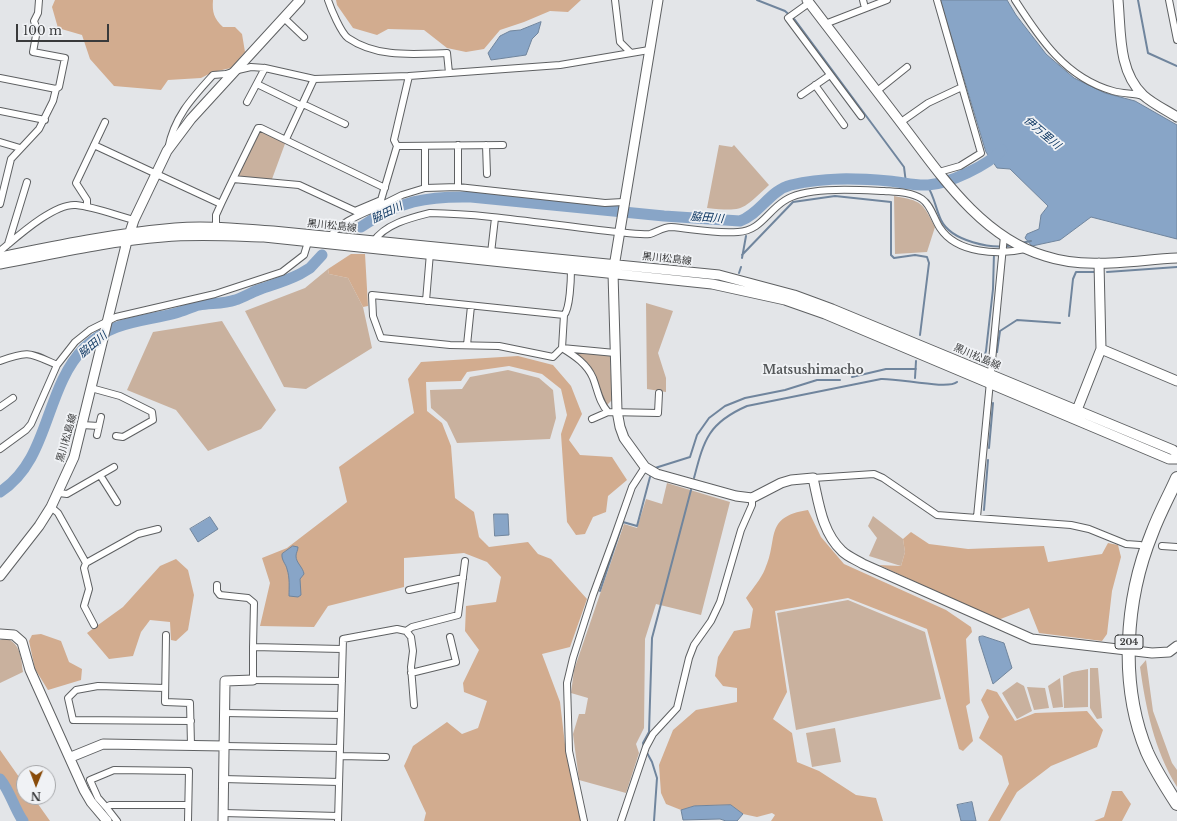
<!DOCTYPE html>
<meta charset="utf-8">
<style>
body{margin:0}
#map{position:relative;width:1177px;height:821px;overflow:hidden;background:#e3e5e8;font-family:"Libre Baskerville",serif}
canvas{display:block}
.north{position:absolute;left:16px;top:765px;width:40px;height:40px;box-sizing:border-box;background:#f0f2f5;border:1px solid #a7a8ab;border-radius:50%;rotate:181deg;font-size:11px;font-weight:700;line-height:16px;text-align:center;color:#393a3b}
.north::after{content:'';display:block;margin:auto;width:14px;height:18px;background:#894c0a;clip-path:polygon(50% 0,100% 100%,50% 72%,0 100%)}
.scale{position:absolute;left:16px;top:24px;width:93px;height:18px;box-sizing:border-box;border:2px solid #393a3b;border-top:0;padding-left:5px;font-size:12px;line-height:14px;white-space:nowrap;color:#393a3b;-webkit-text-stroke:3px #f0f2f5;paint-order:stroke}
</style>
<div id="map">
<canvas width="1177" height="821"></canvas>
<div class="north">N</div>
<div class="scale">100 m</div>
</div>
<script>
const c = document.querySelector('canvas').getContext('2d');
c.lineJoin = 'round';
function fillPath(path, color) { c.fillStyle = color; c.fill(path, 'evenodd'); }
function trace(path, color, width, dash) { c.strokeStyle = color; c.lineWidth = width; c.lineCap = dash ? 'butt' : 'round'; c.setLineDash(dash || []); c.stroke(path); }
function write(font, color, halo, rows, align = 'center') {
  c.font = font + ' "Libre Baskerville","Noto Sans JP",serif'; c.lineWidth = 3.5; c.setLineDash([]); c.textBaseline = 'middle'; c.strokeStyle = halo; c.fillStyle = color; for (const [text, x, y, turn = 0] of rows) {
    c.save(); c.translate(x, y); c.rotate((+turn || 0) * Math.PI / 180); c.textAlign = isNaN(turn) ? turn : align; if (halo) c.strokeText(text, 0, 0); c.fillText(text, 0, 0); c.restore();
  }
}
const green = new Path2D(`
 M260,130l26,11 -14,38 -35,-2z
 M719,145l13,2 2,-2 35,40c-27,25 -25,27 -62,23z
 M894,196c28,5 28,6 41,31l-8,25 -32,2z
 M328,269l1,5 19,4 15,29 9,41 -66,41 -22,-2 -39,-76 60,-23z
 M646,303l27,8 -15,42 8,25v14l-19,-3z
 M222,321l54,89 -15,19 -53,22 -32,-41 -49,-20 26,-58z
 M575,352l35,4 2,44 -5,5 -4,-1 -16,-40z
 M508,370l31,8 14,12 3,28 -6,21 -93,4 -10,-21 -16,-14 -1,-18 32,-1 8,-12z
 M667,483l63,19 -29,113 -45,-11 -11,35 -1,89 -8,16 3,9 -13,40 -47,-13 -6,-46 6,-20h6l3,-16 -17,-5 3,-23 50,-146 13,4 9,-29 16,5z
 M873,516l30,23 2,13 -4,14 -32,-10 8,-18 -9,-12z
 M848,600l77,32 16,67 -145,31 -19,-117z
 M5,638c16,5 16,20 18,34l-23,11v-43z
 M1146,660l7,51 19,52 5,7v17c-23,-38 -31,-78 -37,-120z
 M1090,668h8l4,50 -5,1 -7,-11z
 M1088,669v38l-24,1 -1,-32 9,-4z
 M1060,678l3,29 -10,1 -5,-22z
 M1017,682l7,4 8,25 -15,8 -15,-26z
 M1027,687l18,1 4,20 -15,2z
 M835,728l6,34 -29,5 -6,-34z`);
const forest = new Path2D(`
 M55,0h158c-1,12 1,19 10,27h12l7,7 3,18 -14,16 -18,4 -12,6 -33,2 -7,10 -47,-4 -24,-27 -8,-24 -24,-7 -6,-21z
 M336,0h245l-13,12 -18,-1 -26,11 -24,8 -16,19 -18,3 -19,-4 -23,-18 -36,-1 -11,6 -24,-7 -16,-23z
 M351,254h14l3,52 -5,1 -15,-29 -19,-4 -1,-5z
 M518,356l35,9 18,21 11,28 -13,26 11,15 32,2 15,23 -19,16 -2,16 -13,5 -8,17 -9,1 -9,-13 -6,-88 6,-19 -6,-26 -19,-15 -33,-8 -42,6 -6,9 -35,1 1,29 15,12 9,23 4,52 19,14 5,25 10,10 39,-5 10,12 13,5 36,40 -17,48 -28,7 18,48 6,51 16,68h-158l2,-8 -22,-47 9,-20 34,-24 15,12 16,-6 9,-27 -23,-9 -1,-9 16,-33 -14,-19 1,-25 30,-4 5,-25 -14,-15 -23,-9 -60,5v29l-76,19 -14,21 -54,-1 10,-43 -8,-25 25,-10 60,-46 -8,-35 75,-54 -6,-34 13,-17z
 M808,510l13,27 23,27 102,46 25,17 1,5 -6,7 4,64 -4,3 7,35 -10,10 -4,-2 -32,-120 -79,-31 -73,13 12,81 -14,27 19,14 5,29 22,9 37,24 20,3 7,23h-112l4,-6 -3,-2 -15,4 -14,-3 -12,-9 -37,1 -13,4 -15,-6 -5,-11 -2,-28 14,-35 23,-20 41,-8v-14l-14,-2 -8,-10 3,-19 16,-26 16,-3 3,-19 -7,-11c7,-10 15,-19 19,-29 14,-30 -2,-52 43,-59z
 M911,532l18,12 39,5 76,-3 4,16 54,-8 6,-11 10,2 3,12 -9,34 -5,43 -5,7 -63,-8 -10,-25 -31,12 -119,-55 22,1 4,-14 -2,-13z
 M176,559l12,11 6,25 -6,35 -12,11 -5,-1 -1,-18 -20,-2 -9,12 -8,24 -24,3 -22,-26 36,-26 37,-41z
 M41,634l20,7 8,21 13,7 -1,11 -33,10 -13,-21 -6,-28 3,-6z
 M987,689l10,3 18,29 20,-8 52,-2 16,19 -6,17 -46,19 -34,26 -17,29h-12l21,-37 -7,-28 -23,-18 10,-21 -8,-17z
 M0,750l24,34v13h9l17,24h-24l-26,-39z
 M1112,791h10l9,13 -9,17h-28l10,-4z`);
const water = new Path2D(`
 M941,0h66l9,15 30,39 28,24 31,15 30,8 42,24v114l-86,-22 -31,23 -28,6 -7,-8 2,-4 12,-5 2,-14 7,-9 -38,-37 -13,-1 -11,-16z
 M541,22l-3,11 -6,6 -6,16 -35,5 -3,-7 12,-17 10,-5 10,-1z
 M494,514h14l1,21 -14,1z
 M210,517l8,12 -20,13 -8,-13z
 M293,546l5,1c0,3 -2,6 -2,9 0,7 7,11 8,18l-4,5 1,16 -3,2 -9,-1c0,-9 1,-18 -2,-27 -1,-5 -6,-9 -5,-15z
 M983,636l21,7 8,25 -19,16 -14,-44v-3z
 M972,802l4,19h-15l-4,-16z
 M731,805l12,9 -6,7h-11l-6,-2 -37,1 -2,-10 13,-4z`);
const stream = new Path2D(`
 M757,0l28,11 10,9 109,147 2,16
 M1138,0l10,53 29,13
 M927,185c8,13 8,22 14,35 10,21 51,30 72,25
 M1021,243l10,-2
 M742,255l51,-53 42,-6 56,6v53l3,3 21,-3 12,2 2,6 -9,72
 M742,258l4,-22
 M1107,272l70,-5
 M739,273l2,-6
 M1069,316l4,-37 3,-7h18
 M997,352l3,-21 17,-11 43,3
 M984,357l2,-6 7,-62 1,-36
 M996,369v-5
 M852,377l34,-8h30
 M915,378l1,-17
 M989,448l4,-45
 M655,468l35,-11 7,-22 12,-17 16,-12 20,-8 40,-8 32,-10h23
 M694,478c10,-38 14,-55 53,-72l134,-27c17,-1 67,11 76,3
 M984,510l4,-50
 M600,591l23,-69 14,4 13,-49
 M644,747l-1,-4 6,-11 3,-94 39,-148
 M646,751l6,11 5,16 -3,43`);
const river = new Path2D(`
 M361,227c37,-26 66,-31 110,-30l193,19 76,5c20,-7 30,-31 51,-36 32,-8 65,-7 98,-4 13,1 26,5 39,4 21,-1 60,-20 74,-35
 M0,492c50,-32 44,-103 84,-144 27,-27 58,-26 92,-35 8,-2 15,-6 23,-8 12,-2 25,-1 36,-5 8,-2 15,-7 23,-10 14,-5 28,-9 42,-16l10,-6 12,-13
 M0,779c10,12 14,29 23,42`);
const street = new Path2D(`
 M328,0c3,9 13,33 20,38 29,20 65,16 99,15l2,20
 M615,0l5,42 11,11
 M863,0l2,8
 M937,0l44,153 -21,13 -21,6
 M1015,0c25,39 51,78 98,91 10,3 21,2 30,5
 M1169,0l8,40
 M809,3l-21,15 73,98
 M284,18l20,19
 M825,24l62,-24
 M0,78l56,11
 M257,84l45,22
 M815,85l29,40
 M877,91l30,-24
 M801,95l29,-20
 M247,102l18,-34
 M303,104l42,20
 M0,111l45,9
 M901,122l27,-19 34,-16
 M286,139l28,-60
 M0,142l20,6
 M94,145l127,59 -5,11v13
 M458,145v42
 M486,145l1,29
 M397,146l106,-1
 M425,146v42
 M168,149c6,-32 24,-51 45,-74l13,-1 12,-4 13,-3 14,1 49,11 95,-3 151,-11 89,-15
 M233,179l25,-51h3l124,60
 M381,200l1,5 20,-10 23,-7 33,-1 147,16 18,-1
 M0,204l11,-45 28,-30 14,-28 3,-12 3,-2 6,-29 -32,-6 4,-22 -3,-9 4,-8 1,-13
 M221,204l12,-25 66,6 56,26 26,-11 16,-54 -3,-6 15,-64
 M87,207v-7l-11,-17 29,-61
 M330,237c10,-16 35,-24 52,-32
 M373,242c12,-18 37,-24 57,-29 63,1 126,13 188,19 9,1 22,3 32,2 7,-2 13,-7 21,-7 22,2 45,7 67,5 22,-1 29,-20 46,-31 21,-15 75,-11 100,-10 13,1 27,1 38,8 9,6 12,20 18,29 17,26 59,27 85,21
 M8,244l19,-62
 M0,251c17,-14 54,-48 76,-46 19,2 39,10 58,15
 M491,253l4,-35
 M426,301l4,-48
 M564,315c6,-6 7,-36 7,-46
 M467,345l4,-39
 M0,361c29,-11 30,-8 57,4
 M91,388l29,8 32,16 1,8 -30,17 -7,-1
 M0,407l13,-9
 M608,412c-9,-10 -10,-21 -15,-34 -6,-14 -18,-22 -31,-30l-9,9 -54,-11 -49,-1 -69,-7 -8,-22 -1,-21 192,20 -2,33 53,5
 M592,419l16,-7 50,1 1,-20
 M82,425l17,1
 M97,435l4,-18
 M0,449l26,-19 5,-6 26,-59 18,-23 15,-12 26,-13 99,-23 67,-22 22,-17 4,-13
 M100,475l17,27
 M813,478l61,-4 9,4 54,37 134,10 18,4 37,15 14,1
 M59,493l8,1 47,-27
 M51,507l7,6 28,50 -2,5 5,21 -5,17 10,19
 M977,517l27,-281
 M1162,546l15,1
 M86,563l52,-29 20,-5
 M217,585v6l3,4 28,3 6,5 -1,44
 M409,590l54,-12
 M406,631l6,-4 46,-12 7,-54
 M166,635l-1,67 25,1 1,42
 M411,673l45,-11 -6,-25
 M342,681l-89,-1v-33l89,2
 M165,688l-67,-2 -22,4 -8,8 5,22 118,1
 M224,713l117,2
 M224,746l116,2
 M340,756l46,1
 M223,779l116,3
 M106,807l11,14
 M223,813l115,3
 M188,821l1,-50 -75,-1 -24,10 8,18 8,9 4,-2h78
 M338,821l5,-182 54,-10 9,2 5,6 2,14 -2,16 3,38
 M584,821l-15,-70 -2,-68 6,-25 20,-63 21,-57 18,-51 13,-20
 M621,821l25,-74 7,-13 24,-26 12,-50 5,-13 17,-24 9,-19 21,-72 11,-25v-7`);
const secondary = new Path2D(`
 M658,0l-45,273 4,138 3,16 4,11 21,29 12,7 79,22 16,2 29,-15 10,-3 22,-2c6,26 9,54 29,73 6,6 15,9 21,13l169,75 120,14 17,-1 8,-6
 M807,0c29,38 59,77 88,115 41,53 83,121 150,141 42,14 89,4 132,2
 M1118,0c3,32 0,71 25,95 10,9 23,15 34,22
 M0,257c58,-12 117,-24 175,-29 32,-3 66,1 98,3l446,44 75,20 38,14 341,141 4,3
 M0,264c54,-10 108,-23 163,-27 33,-3 67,-1 101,0l448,47 73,16 40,14 344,145h8
 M1101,349l76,32
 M1075,415l26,-66 -2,-86
 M0,576l39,-50 12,-19 23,-50 53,-216 7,-21 33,-69 24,-32 109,-119
 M0,634l14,1 8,7 8,28 54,120 7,12 16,19
 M71,757l32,-13 121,2
 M223,821l2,-140 28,-1`);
const highway = new Path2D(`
 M1177,478c-8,18 -18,36 -25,55 -27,66 -33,152 -5,219 8,18 19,35 30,52`);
const shields = [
 [1129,642,28]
];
const shieldNames = [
 ["204",1129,642]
];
const streetNames = [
 ["黒川松島線",332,226,6],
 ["黒川松島線",667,259,6],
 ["黒川松島線",977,357,23],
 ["黒川松島線",67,438,-74]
];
const waterNames = [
 ["伊万里川",1042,133,40],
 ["脇田川",387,213,-26],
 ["脇田川",707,218,5],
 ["脇田川",93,345,-40]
];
const quarterNames = [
 ["Matsushimacho",813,371]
];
fillPath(green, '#c9b19e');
fillPath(forest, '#d2ac8f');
fillPath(water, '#88a5c7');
trace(water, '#70859d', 1);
trace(stream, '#70859d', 2);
trace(river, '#88a5c7', 11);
trace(street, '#5e6062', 8);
trace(secondary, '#5e6062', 11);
trace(highway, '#5e6062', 14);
trace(street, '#fff', 6);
trace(secondary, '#fff', 9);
trace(highway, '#fff', 12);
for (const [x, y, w] of shields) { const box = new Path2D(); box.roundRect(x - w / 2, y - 7, w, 14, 3); c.fillStyle = '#f0f2f5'; c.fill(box); trace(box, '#393a3b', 1); }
write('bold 9px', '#393a3b', null, shieldNames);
write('10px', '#393a3b', '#f0f2f5', streetNames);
write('italic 11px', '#0b3561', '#f0f2f5', waterNames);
write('bold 12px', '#545759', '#f0f2f5', quarterNames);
</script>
